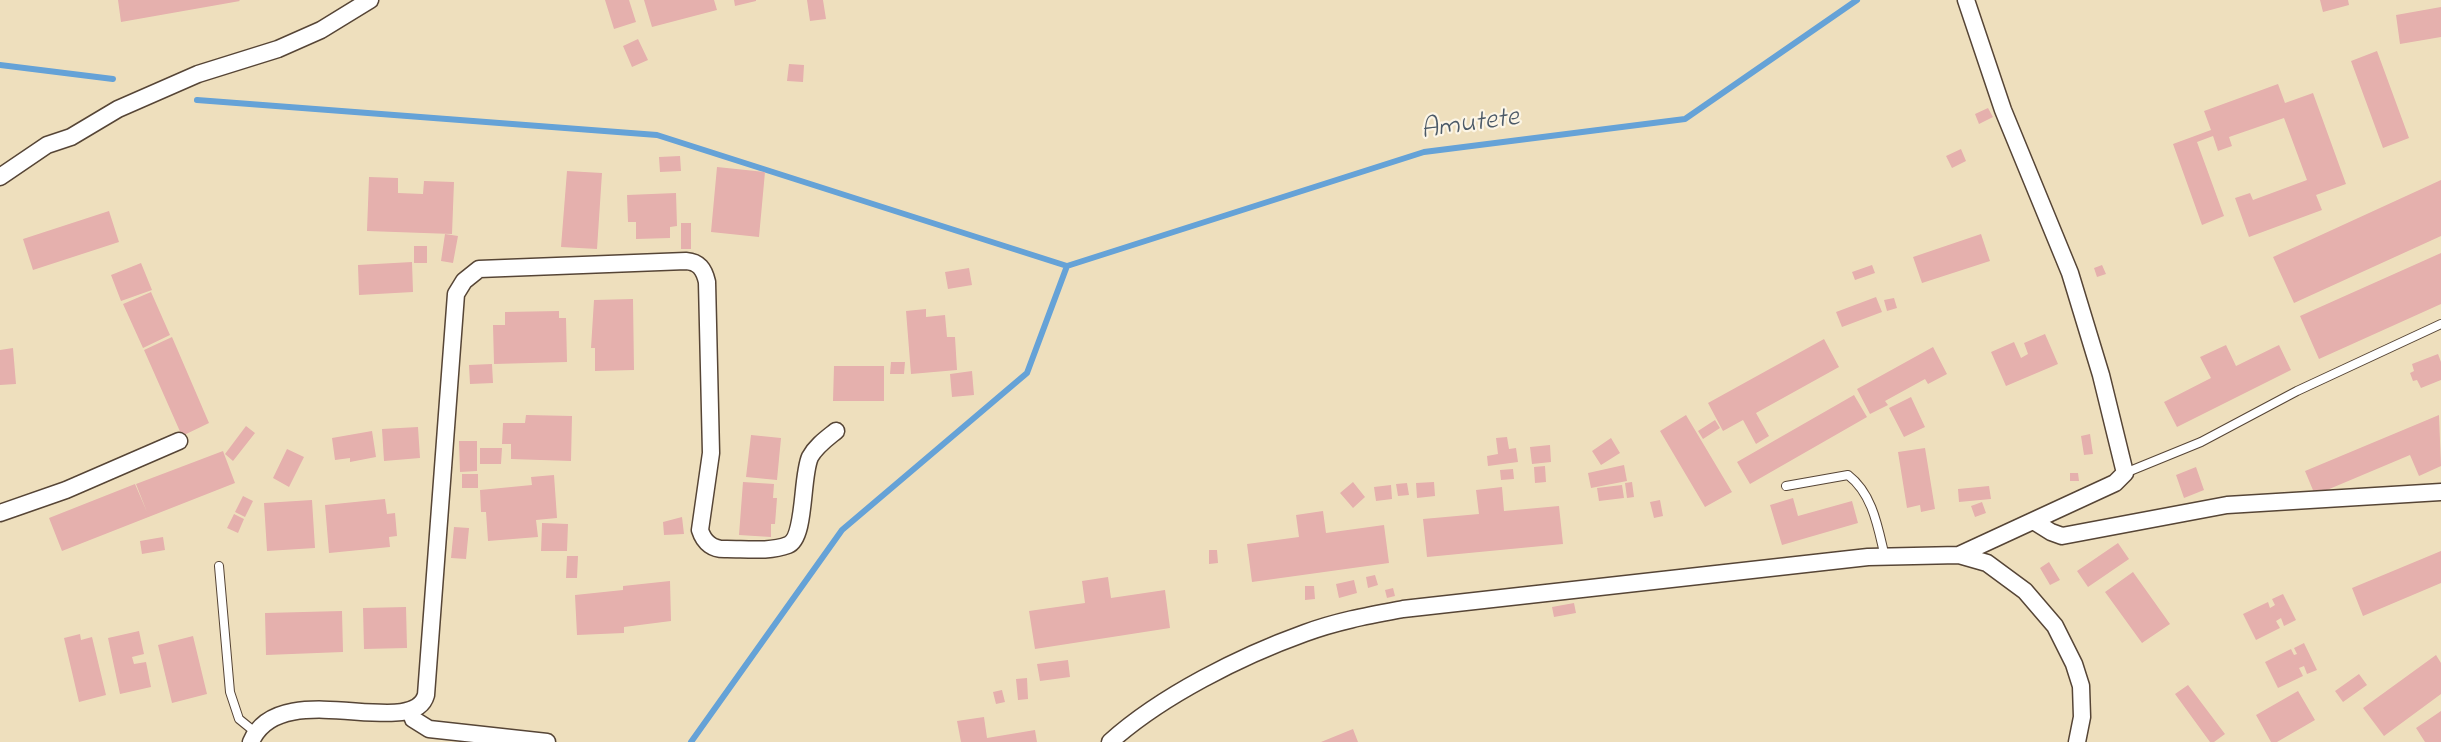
<!DOCTYPE html>
<style>
body{margin:0}
canvas{display:block;background:#eedfbd}
</style>
<canvas width="2441" height="742"></canvas>
<script>
const c = document.querySelector('canvas').getContext('2d');
c.lineJoin = 'round';
function trace(path, color, width, dash) { c.strokeStyle = color; c.lineWidth = width; c.lineCap = dash ? 'butt' : 'round'; c.setLineDash(dash || []); c.stroke(path); }
function fillPath(path, color) { c.fillStyle = color; c.fill(path, 'evenodd'); }
function write(font, color, halo, rows, align = 'center') {
  c.font = font + ' "Indie Flower",sans-serif'; c.lineWidth = 4.5; c.setLineDash([]); c.textBaseline = 'middle'; c.strokeStyle = halo; c.fillStyle = color; for (const [text, x, y, turn = 0] of rows) {
    c.save(); c.translate(x, y); c.rotate((+turn || 0) * Math.PI / 180); c.textAlign = isNaN(turn) ? turn : align; if (halo) c.strokeText(text, 0, 0); c.fillText(text, 0, 0); c.restore();
  }
}
const stream = new Path2D(`
 M0,65l113,14
 M197,100l460,35 410,131
 M1067,266l357,-114 261,-33 172,-119
 M691,742l151,-212 185,-157 40,-107`);
const building = new Path2D(`
 M118,0h121l1,1 -119,21z
 M605,0h24l7,22 -22,7z
 M644,0h70l3,10 -65,17z
 M734,0h22v1l-21,5z
 M807,0h16l3,19 -16,2z
 M2320,0h28l1,5 -26,7z
 M2441,7v30l-41,7 -4,-29z
 M638,39l10,21 -16,7 -9,-21z
 M2377,51l32,87 -26,10 -32,-87z
 M789,64l15,1 -1,17 -16,-1z
 M2278,84l7,19 28,-10 33,91 -30,11 6,15 -73,27 -14,-39 15,-5 3,7 54,-20 -23,-62 -55,19 3,9 -14,5 -5,-15 -16,6 27,74 -22,9 -29,-81 38,-14 -7,-19z
 M1988,108l5,9 -14,7 -4,-10z
 M1961,149l5,12 -14,7 -6,-12z
 M680,156l1,15 -21,1 -1,-15z
 M717,167l48,5 -6,65 -48,-5z
 M567,171l35,2 -5,76 -36,-2z
 M369,177l29,1v15l25,1 1,-13 30,1 -2,52 -85,-3z
 M2441,180v56l-147,67 -21,-46z
 M676,193l1,33 -7,1v11l-34,1v-17h-8l-1,-27z
 M109,211l10,31 -86,28 -10,-31z
 M681,223h10v26h-10z
 M445,234l13,2 -5,27 -12,-2z
 M1981,234l9,27 -68,22 -9,-26z
 M414,246h13v17h-13z
 M2441,253v51l-122,55 -19,-43z
 M412,262l1,30 -54,3 -1,-30z
 M141,263l11,27 -31,11 -10,-26z
 M1872,265l3,8 -20,7 -3,-8z
 M2102,265l4,9 -9,3 -3,-9z
 M969,268l3,17 -24,4 -3,-17z
 M151,292l19,43 -27,13 -20,-44z
 M1876,297l6,15 -40,15 -6,-15z
 M1894,298l3,10 -10,3 -3,-11z
 M633,299l1,71 -39,1v-23h-4l3,-48z
 M926,309v8l19,-2 2,22h8l2,33 -46,4 -5,-63z
 M559,311v7h7l1,44 -73,2 -1,-39h12v-13z
 M2045,334l13,30 -52,22 -15,-34 23,-10 7,16 7,-4 -4,-11z
 M172,337l37,86 -27,13 -38,-86z
 M1824,339l15,28 -83,46 13,23 -13,8 -13,-24 -20,11 -15,-28z
 M2226,345l10,21 43,-21 12,25 -114,57 -13,-25 47,-24 -11,-21z
 M1933,347l14,27 -19,10 -3,-5 -40,22 3,4 -18,9 -13,-25z
 M13,348l3,36 -16,1v-35z
 M2438,354l3,8v18l-20,8 -4,-8 -4,1 -3,-8 4,-2 -2,-7z
 M891,362h14l-1,12h-14z
 M492,364l1,19 -23,1 -1,-19z
 M834,366h50v35h-51z
 M972,371l2,24 -22,2 -2,-23z
 M1854,395l13,22 -117,67 -13,-22z
 M1911,397l14,30 -21,10 -15,-29z
 M526,415l46,1 -1,45 -60,-2v-15h-9l1,-21h22z
 M1686,415l46,77 -27,15 -45,-76z
 M2439,415l2,51 -22,10 -9,-21 -95,40 -10,-24z
 M1715,420l5,8 -17,11 -5,-8z
 M246,426l9,7 -22,28 -8,-7z
 M418,427l2,31 -36,3 -2,-32z
 M372,431l4,26 -26,5v-4l-15,2 -3,-22z
 M2090,434l3,20 -9,1 -3,-19z
 M751,435l30,3 -4,42 -31,-3z
 M1507,437l2,12 7,-1 2,14 -30,4 -1,-10 11,-2 -2,-16z
 M1611,438l9,15 -19,12 -9,-14z
 M459,441h18v30l-17,1z
 M1550,445l1,17 -19,2 -2,-17z
 M480,448h22l-1,16h-21z
 M1925,448l10,61 -14,3 -1,-7 -13,3 -9,-56z
 M287,449l17,8 -15,30 -16,-9z
 M223,451l12,32 -173,68 -13,-33 86,-34 12,28 -11,-28z
 M1624,465l3,16 -36,7 -3,-15z
 M1545,466l1,16 -11,1 -1,-16z
 M2196,467l8,23 -20,8 -8,-23z
 M1513,469l1,10 -13,1 -1,-10z
 M2070,473h8l1,8h-9z
 M462,474h16v14h-16z
 M554,475l3,43 -21,2 2,17 -50,4 -2,-29h-5l-1,-22 52,-5 -1,-8z
 M743,482l31,2 -1,14h4l-2,26h-4v13l-32,-2z
 M1353,482l12,15 -12,11 -13,-15z
 M1434,482l1,14 -18,2 -1,-15z
 M1632,482l2,15 -7,1 -2,-15z
 M1407,483l2,12 -11,1 -2,-12z
 M1391,485l1,14 -16,2 -2,-14z
 M1622,485l2,13 -25,3 -2,-13z
 M1989,486l2,13 -32,3 -1,-13z
 M1502,487l2,24 55,-5 4,38 -136,13 -4,-38 56,-5 -3,-24z
 M243,496l10,5 -8,16 -10,-5z
 M1793,498l5,18 54,-15 6,22 -76,22 -12,-40z
 M385,499l2,15 8,-1 2,23 -8,1 1,10 -61,6 -4,-48z
 M312,500l3,48 -48,3 -3,-48z
 M1660,500l3,16 -9,2 -4,-16z
 M1982,502l4,11 -11,4 -4,-11z
 M1323,511l3,22 58,-8 5,38 -137,19 -5,-38 52,-7 -3,-22z
 M234,514l10,5 -6,14 -11,-5z
 M682,517l2,17 -20,1 -1,-13z
 M542,523l26,1 -1,27h-26z
 M454,527l15,1 -3,31 -15,-1z
 M163,537l2,13 -23,4 -2,-13z
 M2118,543l11,16 -41,28 -11,-16z
 M1209,550h8l1,13 -9,1z
 M2441,551v32l-78,33 -11,-28z
 M567,556h11l-1,22h-11z
 M2049,562l11,18 -10,5 -10,-17z
 M2133,572l37,52 -28,19 -37,-51z
 M1375,575l3,10 -10,3 -2,-11z
 M1108,577l3,21 54,-8 5,38 -135,21 -6,-38 56,-8 -3,-22z
 M1354,580l3,13 -18,5 -3,-14z
 M670,581l1,40 -47,6v6l-47,2 -2,-40 48,-5v-4z
 M1305,586h9l1,13 -10,1z
 M1393,588l2,8 -8,2 -2,-8z
 M2283,594l13,26 -12,6 -3,-8 -5,3 4,7 -24,12 -13,-26 25,-12 2,6 5,-3 -3,-6z
 M1574,603l2,10 -22,4 -2,-10z
 M406,607l1,41 -43,1 -1,-41z
 M342,611l1,41 -77,3 -1,-42z
 M139,631l5,23 -12,3 2,7 12,-2 5,25 -31,7 -12,-56z
 M80,634l1,6 11,-3 14,58 -27,7 -15,-64z
 M193,636l14,58 -35,9 -14,-58z
 M2304,643l13,27 -10,4 -3,-8 -5,2 4,8 -25,12 -13,-26 26,-13 3,6 3,-1 -3,-6z
 M2436,655l5,8v31l-57,42 -21,-28z
 M1068,660l2,17 -30,4 -3,-17z
 M2359,674l8,11 -24,17 -8,-11z
 M1027,678l1,21 -10,1 -2,-21z
 M2188,685l37,49 -11,8h-4l-35,-48z
 M1002,690l3,12 -9,2 -3,-12z
 M2298,691l17,29 -38,22h-6l-15,-27z
 M2441,711v31h-16l-9,-14z
 M984,717l3,21 48,-8 2,12h-76l-4,-21z
 M1353,729l5,13h-37z`);
const service = new Path2D(`
 M2125,473l76,-31 96,-51 144,-67
 M1786,486l62,-11c25,19 30,53 37,82
 M219,566l11,126 9,27 16,13`);
const minor = new Path2D(`
 M0,177l47,-32 24,-8 47,-28 80,-35 80,-25 43,-19 49,-30
 M0,513l66,-23 113,-49
 M2035,522l16,10 11,4 165,-31 214,-13
 M1959,555l156,-72 10,-10 -24,-98 -31,-102 -67,-163 -37,-110
 M413,719l16,10 118,13
 M251,742c28,-68 162,0 175,-47l30,-401 8,-13 15,-12 207,-8c13,1 18,8 21,21l4,171 -11,77c4,13 13,20 27,19 19,0 43,3 61,-4 18,-7 13,-68 22,-88 6,-11 16,-18 26,-26
 M1110,742c51,-46 131,-86 195,-109 32,-12 66,-18 98,-24l465,-52 91,-2 28,8 38,28 30,35 19,38 7,22 1,31 -5,25`);
const waterNames = [
 ["Amutete",1470,126,-8]
];
trace(stream, '#65a2d7', 6);
fillPath(building, '#e5b0ad');
trace(service, '#564536', 10);
trace(minor, '#564536', 19);
trace(service, '#fff', 8);
trace(minor, '#fff', 16);
write('italic 28px', '#4c5a68', '#fcf5e5', waterNames);
</script>
